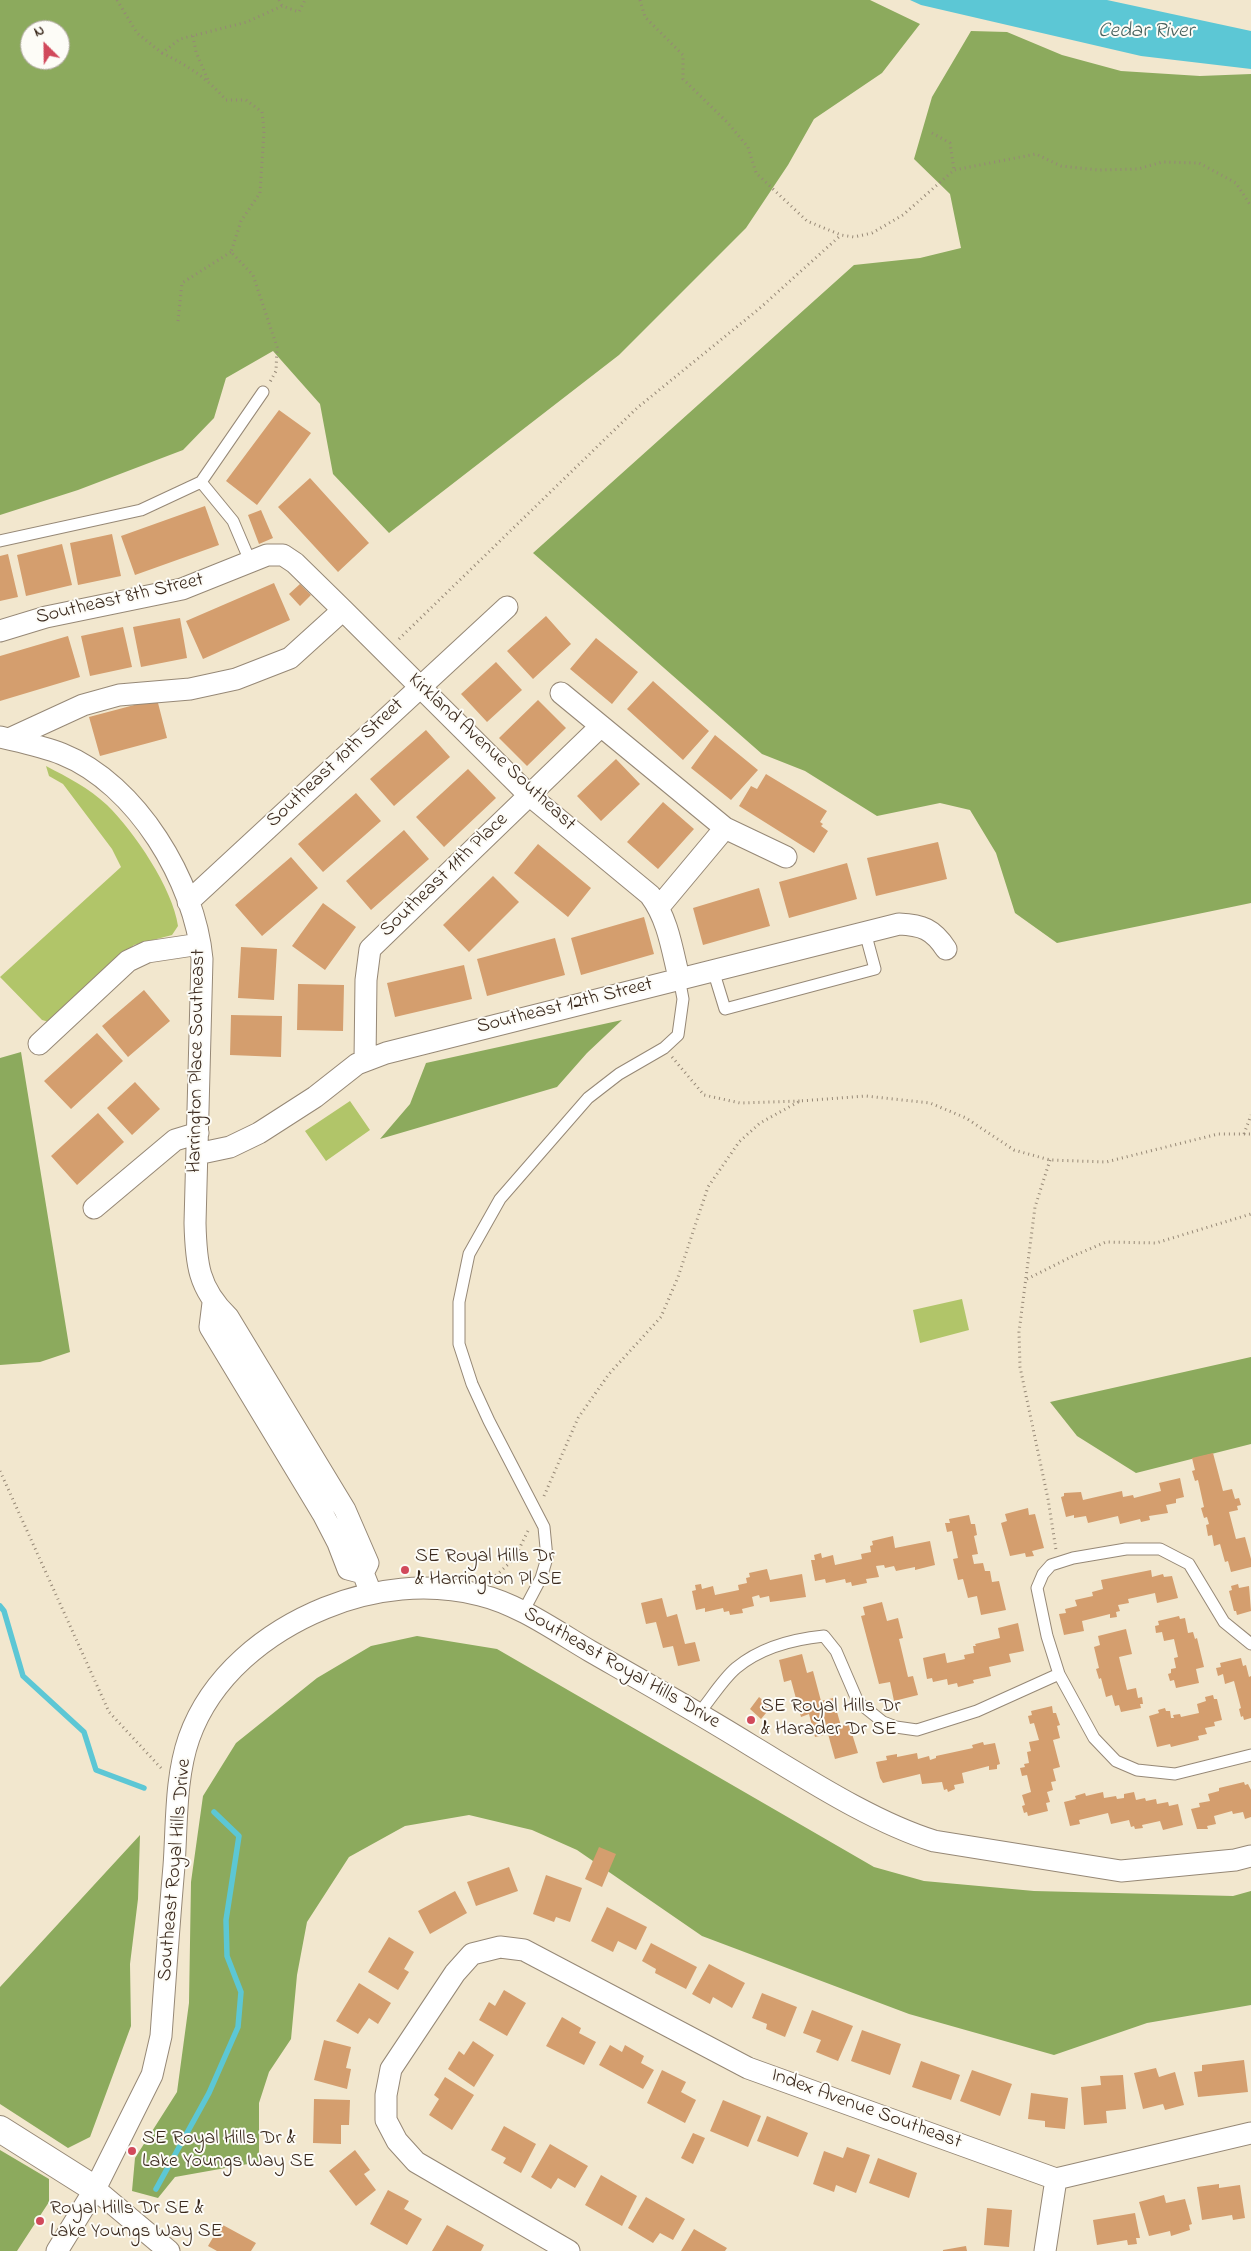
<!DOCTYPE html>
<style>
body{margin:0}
#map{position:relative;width:1251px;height:2251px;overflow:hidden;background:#f2e7ce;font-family:"Indie Flower",sans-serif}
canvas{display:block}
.north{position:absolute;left:20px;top:20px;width:50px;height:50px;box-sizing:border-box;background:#fdfcf7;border:1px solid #afa8a0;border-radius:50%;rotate:337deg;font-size:14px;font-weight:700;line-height:20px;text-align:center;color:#3b2a1e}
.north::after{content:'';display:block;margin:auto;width:18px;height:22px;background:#d1495b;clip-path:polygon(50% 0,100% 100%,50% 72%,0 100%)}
</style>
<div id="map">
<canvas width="1251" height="2251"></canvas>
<div class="north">N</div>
</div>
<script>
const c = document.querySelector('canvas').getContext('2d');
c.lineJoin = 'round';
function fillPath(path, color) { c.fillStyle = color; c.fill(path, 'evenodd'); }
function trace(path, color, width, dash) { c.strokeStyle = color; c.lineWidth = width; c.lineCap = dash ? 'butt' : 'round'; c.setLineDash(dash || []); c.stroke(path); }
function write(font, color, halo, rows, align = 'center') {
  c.font = font + ' "Indie Flower",sans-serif'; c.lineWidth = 4; c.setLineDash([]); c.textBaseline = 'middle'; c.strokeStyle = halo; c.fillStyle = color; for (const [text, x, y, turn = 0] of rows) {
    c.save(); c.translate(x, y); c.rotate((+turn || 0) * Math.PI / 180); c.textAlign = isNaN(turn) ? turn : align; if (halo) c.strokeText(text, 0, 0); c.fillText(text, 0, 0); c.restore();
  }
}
const green = new Path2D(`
 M46,766c21,11 43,22 61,39 27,26 66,84 71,121l-6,9 -38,10 -14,11 -71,66 -7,-2 -42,-43 121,-110 -9,-18 -49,-65 -14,-8z
 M350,1101l20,29 -44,31 -21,-30z
 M962,1299l7,31 -49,13 -7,-33z`);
const forest = new Path2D(`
 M0,0h870l50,24 -38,49 -68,46 -26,46 -42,63 -127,127 -230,178 -56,-59 -13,-70 -47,-53 -47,27 -12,40 -31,32 -105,40 -78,25zM30,30h30v30h-30z
 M971,31l36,1 55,23 59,16 79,5 51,-2v829l-194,40 -42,-30 -19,-60 -26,-43 -30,-7 -63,13 -72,-45 -43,-17 -229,-201 321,-288 66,-7 41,-10 -11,-54 -36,-35 18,-62z
 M622,1020l-35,33 -30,34 -177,52 30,-35 16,-41z
 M21,1052l49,300 -30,10 -40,3v-307z
 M1251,1357v87l-115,29 -59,-37 -27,-34z
 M417,1636l80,13 377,218 50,14 110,10 199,5 18,-5v114l-104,18 -93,32 -145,-41 -207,-78 -125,-86 -45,-20 -63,-15 -64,11 -56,31 -42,65 -10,53 -6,64 -22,33 -10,31v59l-84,15 -17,21 -26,-7 3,-33 42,-66 12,-89 2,-121 12,-86 33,-53 81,-65 54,-32z
 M140,1835l-2,64 -8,65 1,62 -41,111 -22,11 -68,-44v-117z
 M0,2150l49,29v23l-32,49h-17z`);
const water = new Path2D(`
 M910,0h197l144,31v38l-110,-13 -220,-51z`);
const stream = new Path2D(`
 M0,1606l4,5 19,65 61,56 12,38 48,18
 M156,2189l53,-96 29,-66 3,-35 -14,-36 -1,-36 13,-84 -25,-24`);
const building = new Path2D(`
 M279,410l32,23 -54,72 -31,-24z
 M310,478l59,65 -31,29 -60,-65z
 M205,506l14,39 -84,30 -14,-39z
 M261,510l12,28 -14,6 -11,-29z
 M112,534l9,42 -43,9 -8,-42z
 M62,544l10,41 -46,11 -9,-41z
 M8,554l10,43 -18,4v-45z
 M274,583l16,37 -87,39 -17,-38z
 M300,584l11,11 -11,11 -11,-12z
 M546,616l25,28 -38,35 -26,-28z
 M180,618l7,40 -46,9 -8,-40z
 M123,627l9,40 -42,9 -9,-40z
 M68,636l12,41 -80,24v-45z
 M596,638l42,34 -26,32 -42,-35z
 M496,662l26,28 -35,32 -26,-28z
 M653,681l56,50 -26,29 -56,-51z
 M157,699l10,39 -67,18 -11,-39z
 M538,700l28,28 -39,38 -28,-28z
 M426,730l24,27 -56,49 -24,-27z
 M715,735l43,35 -27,30 -40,-32z
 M616,759l24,25 -39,37 -24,-25z
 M468,769l28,29 -52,49 -28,-30z
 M766,774l61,37 -7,11 3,2 -2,2 7,5 -14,22 -75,-47 12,-20 6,3z
 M356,793l25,28 -58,51 -25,-28z
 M663,802l31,27 -36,40 -31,-27z
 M404,830l25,29 -58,51 -25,-29z
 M938,842l9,37 -71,17 -9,-38z
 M538,844l53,44 -23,29 -54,-44z
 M291,857l27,31 -56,48 -27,-31z
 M847,863l10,36 -68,19 -10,-36z
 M493,876l26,26 -50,50 -26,-27z
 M759,888l11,38 -67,19 -10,-37z
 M323,903l33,24 -31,43 -33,-24z
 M644,917l10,37 -73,21 -10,-37z
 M555,938l10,37 -78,21 -10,-37z
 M241,947l36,2 -3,51 -36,-2z
 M464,965l8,34 -77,18 -8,-34z
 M298,984l46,1 -1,46 -46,-1z
 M144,990l26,31 -42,36 -26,-31z
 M231,1015l51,1 -1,41 -51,-2z
 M97,1033l26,28 -52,48 -27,-28z
 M135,1082l25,27 -28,26 -25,-27z
 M98,1113l26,29 -47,43 -26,-29z
 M1213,1453l10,38 9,-2 3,10 4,-1 2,7 -4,1 1,4 -9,2 7,27 9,-2 6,22v8l-20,5 -3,-11 -3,1 -5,-18 -6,2 -2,-11 -4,1 -2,-11 3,-1 -2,-7 -3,1 -3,-10 3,-1 -6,-27 -3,1 -3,-10 3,-1 -3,-12z
 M1180,1478l4,19 -8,2v4l-10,2 2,8 -19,3 1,4 -9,2 -1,-3 -20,5 -2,-8 -30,7 -2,-7 -12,2v-3l-8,2 -5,-20 3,-1v-3l17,-1 2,8 39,-9 1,6 10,-2 1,3 27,-7 -2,-8z
 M1028,1508l1,7 6,-1 9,34 -12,3 2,5 -8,1 -1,-4 -15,3 -9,-33 6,-2 -2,-7z
 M969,1515l2,9h4l2,11 -3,1 4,18 -6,1 2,9 9,-1 2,8h5l2,11 7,-1 7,29 -25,5 -4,-19 -9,2 -5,-19 -5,1 -5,-21 5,-1 -6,-27 -5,1 -2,-9h5l-1,-4z
 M893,1536l2,12 35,-7 5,24 -20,5v-3l-19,4 -2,-5 -9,2 -1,-3 -8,1 3,11 -13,2 1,4 -15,3 -1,-4 -5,1 -1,-4 -19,4 -1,-4 -10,2 -4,-21h4l-1,-5 7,-2 1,5 11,-3 2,10 27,-6 -1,-5 10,-2 -1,-6 3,-1 -1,-4z
 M767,1569l3,11 32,-6 4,23 -36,5 -1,-6 -9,2 -1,-3 -7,2 2,9 -12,3 1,4 -13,2 -1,-4 -5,1 -1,-4 -18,4v-4l-9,2 -4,-19 4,-1 -1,-5 6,-1 1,5 11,-3 2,9 24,-5 -1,-5 9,-2 -1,-5 4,-1 -1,-4z
 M1151,1570l1,7 11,-3 1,3 8,-1 6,22 -21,5 -2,-10 -27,6 1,4 -11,2 2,6 -4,1 1,5 -7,1v-4l-28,7 2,10 -20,4 -5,-21 7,-1 -1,-4 12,-3 -2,-6 18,-4 -1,-4 11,-3 -2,-9z
 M1238,1584l1,4 10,-2 2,25 -14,4 -1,-4h-2l-5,-20 3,-1 -1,-4z
 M662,1598l5,19 10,-3 8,30 10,-2 5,19 -22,5 -5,-20 -10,2 -7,-26 -10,2 -5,-21z
 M882,1602l5,19 11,-3 5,20 -4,1 9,38 5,-1 5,19 -24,6 -4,-19 -11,2 -18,-68 4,-1 -2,-8z
 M1179,1616l1,3 5,-1 3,15 5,-1 2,7 2,-1 7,29 -8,2 3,14 -23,5 -2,-8 -4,1 -2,-7 3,-1v-4l5,-1 -2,-10 4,-1 -4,-18 -10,2 -2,-9 -6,1 -1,-7 4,-1 -1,-4z
 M1018,1623l6,28 -15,3 2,8 -22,5 2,9 -18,4 1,3 -16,4 -1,-4 -9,2 -1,-6 -14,3 -1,-4 -5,1 -4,-21 22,-5 2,10 18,-4 -1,-4 10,-2 -1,-7h3l-1,-2 25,-6 -2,-10z
 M1126,1629l6,25 -13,3 8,33 9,-2 2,10 4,-1 1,7h-3l1,4 -20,4 -2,-7 -4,1 -3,-11 -6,2 -5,-19 -2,1 -3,-10 3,-1 -5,-21 6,-2 -2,-9z
 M802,1654l5,19 6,-2 8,30 12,-3 8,28 8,-2 9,29 -23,6 -7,-25 -13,3 -6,-23 -8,3 -10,-37 -7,2 -5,-22z
 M1241,1658l2,8 3,-1 3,12 2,-1v42l-7,2 -1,-4 -2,1 -2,-8 2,-1 -7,-27 -9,3 -2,-10 -5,2 -2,-8 5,-1 -1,-4z
 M1213,1695l1,4h3l5,21 -8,2 1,4 -10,2 2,6 -9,2 1,4 -28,7 -1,-3 -13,3 -8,-31 10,-3 -1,-3 7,-2 1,3h4l1,7h3l-1,-3 7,-1 1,3 18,-4 -2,-9 9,-3 -1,-4z
 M759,1697l12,10 -10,12 -11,-10z
 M1052,1706l1,7h3l4,12 -3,1 3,12 -7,2 7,27 -7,2 3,12 -5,1 2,8 -6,2 3,10 -4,1 2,8 -20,5 -1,-4 -3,1 -2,-7 3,-1 -3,-10 9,-3 -4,-17 -5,1 -2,-8 5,-1 -1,-3 5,-1 -2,-11 4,-1 -2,-9 10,-2 -5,-17 -4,1 -2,-8 4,-1 -1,-4z
 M983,1742l1,3 11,-2 5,21 -3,1v4l-8,1v-4l-27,7 2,10 -10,2 1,4 -7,3 -1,-3 -3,1 -2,-8 -20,2 -2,-10 -37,9 -3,-5 -4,-16 11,-2 -1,-4 11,-2v3l20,-4 1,6 11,-3 1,4 6,-2v-2l37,-8 -1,-3z
 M1244,1782l1,3 3,-1 3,6v27l-6,2 -2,-7 -10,2 -1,-3 -18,5 2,8 -9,2 1,3h-11l-6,-20 9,-2 -1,-4 11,-2 -2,-7 11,-3v-3z
 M1103,1792l1,6 12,-2 1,3 7,-1v-4l10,-2 2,8 9,-2 1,3 10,-2 1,5 11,-2 1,4 9,-2 5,21 -20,5 -3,-9 -18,4 1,3 -8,1 -1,-3 -3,1 -2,-7 -18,4 -3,-11 -29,7 1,4 -10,2 -6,-24 12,-3 -1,-3 10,-3 1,3z
 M599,1847l17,7 -14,33 -17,-8z
 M509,1867l9,24 -42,15 -9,-24z
 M546,1875l36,13 -12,34 -14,-5 -2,5 -21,-8z
 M455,1891l12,22 -37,21 -12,-23z
 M607,1907l40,20 -11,23 -18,-9 -5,11 -22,-11z
 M389,1937l25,15 -10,17 5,3 -11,18 -30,-18z
 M651,1943l46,24 -11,22 -31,-16 1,-4 -14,-8z
 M709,1964l36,19 -13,25 -19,-11 -3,7 -18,-10z
 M359,1983l32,20 -13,21 -9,-6 -11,16 -22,-13z
 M504,1990l22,13 -19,33 -28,-16 10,-18 6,4z
 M762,1993l35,14 -12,30 -19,-8 1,-5 -15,-6z
 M812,2010l41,16 -15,35 -22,-9 5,-12 -18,-7z
 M562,2017l19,11 -2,5 17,9 -12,23 -38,-19z
 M862,2030l39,14 -11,31 -39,-14z
 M324,2040l27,7 -5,21 5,1 -4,20 -33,-9z
 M473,2041l21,14 -20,32 -26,-18 11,-18 5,4z
 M610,2045l12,7 3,-7 19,11 -3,7 13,7 -11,19 -44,-24z
 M1244,2060l4,32 -50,5 -4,-25 8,-1v-6z
 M921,2061l39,14 -9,25 -39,-13z
 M1156,2068l3,9 16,-5 9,33 -19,5 -2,-6 -20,5 -9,-36z
 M662,2070l24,12 -5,10 15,8 -11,23 -38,-20z
 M972,2070l40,14 -12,32 -40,-15z
 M1123,2075l3,34 -20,2 1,12 -23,2 -3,-38 20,-2 -1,-9z
 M445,2077l29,18 -22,35 -23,-15 10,-16 -5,-4z
 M1031,2093l37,5 -3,31 -20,-2v-6l-17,-2z
 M314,2099l36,1 -1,25h-8v19l-28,-1z
 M723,2100l38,16 -13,31 -38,-16z
 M767,2116l41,17 -10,24 -41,-16z
 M504,2126l32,18 -15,29 -18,-10 3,-5 -15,-8z
 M693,2133l12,5 -12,26 -12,-6z
 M550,2144l38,22 -13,22 -17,-10 -7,11 -20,-12z
 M847,2147l23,8 -14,38 -20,-8 -2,7 -21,-8 11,-33 19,7z
 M355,2150l15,20 -6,4 12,16 -20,16 -27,-35z
 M878,2158l39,15 -8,25 -40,-15z
 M601,2175l36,21 -15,30 -37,-21z
 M1219,2184v4l21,-3 5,33 -12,2 -1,-5 -30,5 -5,-33z
 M388,2190l21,11 -5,8 18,10 -15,26 -37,-21z
 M1164,2195l2,8 19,-4 7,25 -3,1 1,5 -19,6 -1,-5 -21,5 -10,-34z
 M646,2197l39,22 -12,21 -13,-7 -7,10 -25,-15z
 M987,2208l25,2 -3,37 -25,-2z
 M1135,2213l5,25h-4l1,6 -9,1 -1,-5 -30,5 -4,-25z
 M221,2224l35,19 -5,8h-34l-9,-5z
 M447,2225l37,20 -3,6h-49z
 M694,2229l33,19 -2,3h-44z
 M966,2246l1,5h-24v-1z`);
const path = new Path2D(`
 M117,0l20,33 25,20 18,-14 67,-17 35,-16 17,6 6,-12
 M279,0l3,6
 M640,0l5,17 38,38v24l44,43 21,25 8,26 51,48 34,14 13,2 18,-4 31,-18 51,-45 82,-16 25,12 37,4 40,-1 24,-7 37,1 37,20 15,23
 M193,36l3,16 12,28
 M162,53c25,12 46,26 64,47h20l16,12 2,19 -4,62 -19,28 -10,31 22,23 24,72 -1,24 -6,11
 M932,133l18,10 4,27
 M178,321l4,-38 49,-31
 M399,639l238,-231 123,-100 81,-73
 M672,1057l32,38 36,8 60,-2
 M1244,1134l7,-19
 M1050,1160l-15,47 -16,125 1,35 28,132 8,51
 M1027,1279l46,-23 33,-14 50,1 95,-29
 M0,1471l109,241 52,56
 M544,1496l34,-78 31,-44 52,-57 17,-40 30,-90 31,-45 21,-19 40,-22 66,-5 64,7 36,15 48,32 36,10 56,2 112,-28h33
 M492,1579l22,-20 15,-30`);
const service = new Path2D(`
 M201,482l62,-90
 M0,541l141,-31 60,-28 32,39 17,40
 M713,970l12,39 150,-40 -10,-37
 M523,1612l18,-34 6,-20 -3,-31 -55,-106 -17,-37 -13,-40v-42l10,-48 31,-55 88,-101 31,-24 45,-26 14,-13 5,-36 -4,-21
 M1251,1644l-27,-22 -35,-58 -29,-15h-34l-53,9 -22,7 -8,9 -6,14 10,48 12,38 35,64 22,23 21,9 38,4 76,-19
 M699,1713c12,-14 23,-33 37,-45 24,-20 58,-29 88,-32l12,15 22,51 25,20 13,5 21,3 60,-19 82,-37`);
const minor = new Path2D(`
 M0,631l46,-14 136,-28 85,-34h16l12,8 48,47 186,185 121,100c18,24 22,54 29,83
 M561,693l164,135 61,29
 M0,737c21,5 42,9 62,17 75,30 133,128 140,205l-7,264c1,40 3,65 33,94l117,193 23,53 -5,10 8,20
 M9,739l74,-34 36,-10 71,-6 46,-10 54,-21 53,-48
 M188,902l319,-295
 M659,907l66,-79
 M39,1044l89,-83 19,-9 53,-8
 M365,1060l1,-80 4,-31 231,-223
 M197,1154l33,-7 29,-14 56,-36 42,-33 29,-11 513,-129c23,1 34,5 47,25
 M94,1208l81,-68 23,-7
 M213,1303l-3,24 113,187 15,29 10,26 15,4
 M95,2189l74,62
 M57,2251l38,-62 57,-114 9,-39c4,-56 8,-113 13,-170 3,-41 1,-88 15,-128 22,-62 77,-106 136,-130 49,-20 103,-26 155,-13 38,9 76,36 110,56 54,31 109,62 162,95 55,33 121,76 182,95l187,30 114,-11 16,-4
 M569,2251l-153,-89 -19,-21 -11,-21v-25l5,-26 64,-96 17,-19 28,-7 24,3 224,118 308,111 195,-46
 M1045,2251l11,-72`);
const tertiary = new Path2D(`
 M0,2129l95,60`);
const markers = [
 [405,1570,5,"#d1495b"],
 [751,1720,5,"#d1495b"],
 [132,2151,5,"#d1495b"],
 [40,2221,5,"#d1495b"]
];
const streetNames = [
 ["Southeast 8th Street",120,600,-13],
 ["Kirkland Avenue Southeast",491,753,43],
 ["Southeast 10th Street",336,764,-43],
 ["Southeast 11th Place",445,876,-44],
 ["Southeast 12th Street",565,1007,-14],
 ["Harrington Place Southeast",198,1061,-89],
 ["Southeast Royal Hills Drive",621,1669,30],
 ["Southeast Royal Hills Drive",176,1870,-85],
 ["Index Avenue Southeast",866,2110,20]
];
const poiNames = [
 ["SE Royal Hills Dr",415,1558],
 ["& Harrington Pl SE",415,1581],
 ["SE Royal Hills Dr",761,1708],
 ["& Harader Dr SE",761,1731],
 ["SE Royal Hills Dr &",142,2140],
 ["Lake Youngs Way SE",142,2163],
 ["Royal Hills Dr SE &",50,2210],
 ["Lake Youngs Way SE",50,2233]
];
const waterNames = [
 ["Cedar River",1146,33]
];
fillPath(green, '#b1c569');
fillPath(forest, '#8caa5d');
fillPath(water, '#5cc7d5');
trace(stream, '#5cc7d5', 5.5);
fillPath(building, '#d49e6e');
trace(service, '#968876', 13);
trace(minor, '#968876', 23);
trace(tertiary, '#968876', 28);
trace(path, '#968876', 3, [1, 4]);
trace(service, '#fff', 11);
trace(minor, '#fff', 21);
trace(tertiary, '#fff', 26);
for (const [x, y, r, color] of markers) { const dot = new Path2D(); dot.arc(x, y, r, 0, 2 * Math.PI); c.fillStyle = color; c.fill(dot); trace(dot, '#fdfcf7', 2); }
write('20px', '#3b2a1e', '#fdfcf7', streetNames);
write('20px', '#3b2a1e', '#fdfcf7', poiNames, 'left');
write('italic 21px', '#47615e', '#fdfcf7', waterNames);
</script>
